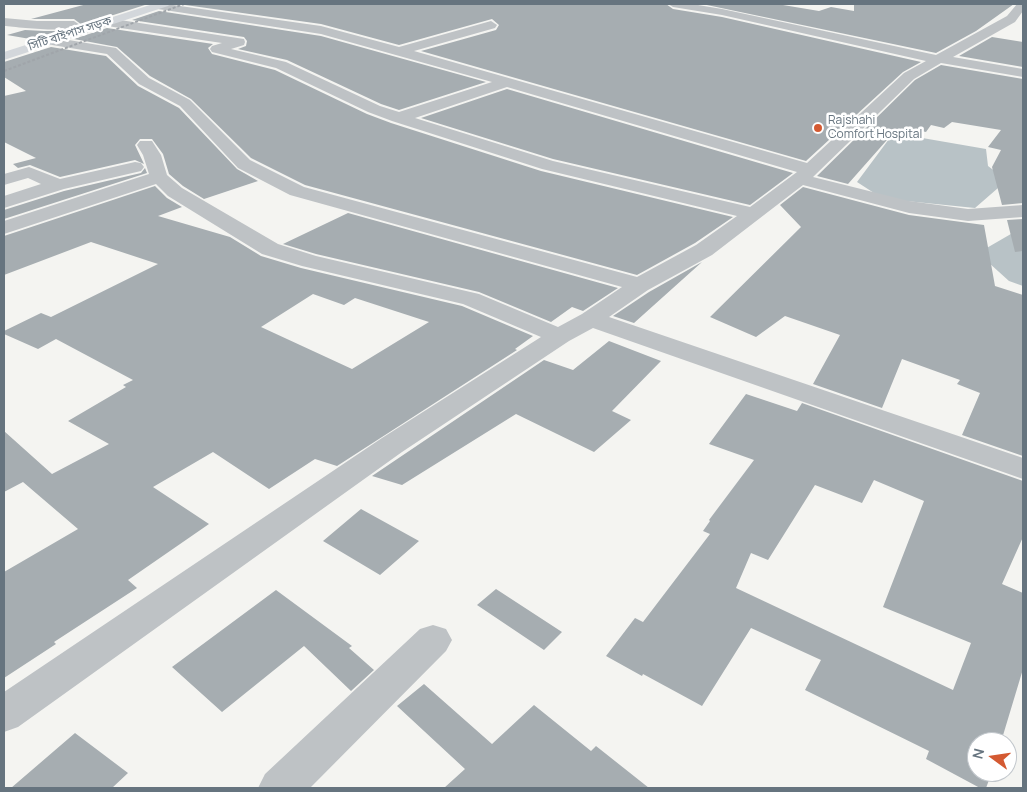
<!DOCTYPE html>
<meta charset="utf-8">
<style>
body{margin:0}
#map{position:relative;width:1027px;height:792px;overflow:hidden;background:#f4f4f1;font-family:Manrope,sans-serif}
canvas{display:block}
.frame{position:absolute;inset:0;border:5px solid #66747f;pointer-events:none}
.north{position:absolute;left:967px;top:732px;width:50px;height:50px;box-sizing:border-box;background:#fff;border:1px solid #c2c7cc;border-radius:50%;rotate:284deg;font-size:14px;font-weight:700;line-height:20px;text-align:center;color:#66747f}
.north::after{content:'';display:block;margin:auto;width:18px;height:22px;background:#d45a32;clip-path:polygon(50% 0,100% 100%,50% 72%,0 100%)}
</style>
<div id="map">
<canvas width="1027" height="792"></canvas>
<div class="frame"></div>
<div class="north">N</div>
</div>
<script>
const c = document.querySelector('canvas').getContext('2d');
c.lineJoin = 'round';
function fillPath(path, color) { c.fillStyle = color; c.fill(path, 'evenodd'); }
function trace(path, color, width, dash) { c.strokeStyle = color; c.lineWidth = width; c.lineCap = dash ? 'butt' : 'round'; c.setLineDash(dash || []); c.stroke(path); }
function write(font, color, halo, rows, align = 'center') {
  c.font = font + ' Manrope,"Noto Sans Bengali",sans-serif'; c.lineWidth = 5; c.setLineDash([]); c.textBaseline = 'middle'; c.strokeStyle = halo; c.fillStyle = color; for (const [text, x, y, turn = 0] of rows) {
    c.save(); c.translate(x, y); c.rotate((+turn || 0) * Math.PI / 180); c.textAlign = isNaN(turn) ? turn : align; if (halo) c.strokeText(text, 0, 0); c.fillText(text, 0, 0); c.restore();
  }
}
const water = new Path2D(`
 M905,135l81,14 2,17 12,9 -2,13 -23,20 -79,-8 -22,-7 -17,-11 32,-43z
 M1023,227v59l-14,-5 -31,-28z`);
const building = new Path2D(`
 M87,4h61l-66,21 -8,-6h-43z
 M178,4h488l7,5 49,8 199,45 -18,10 -97,89 -385,-110 75,-21 3,-5 -7,-6 -93,26 -78,-21z
 M702,4h75l42,7 12,-4 23,4v-7h160l-38,27 -40,22z
 M159,11l162,25 165,46 -87,28 -18,-6 -94,-44 -49,-11 8,-3 1,-5 -3,-4 -112,-17z
 M107,28l106,16 -5,4 4,6 63,16 92,44 24,9 150,48 192,46 -38,26 -58,32 -332,-90 -54,-27 -60,-59 -41,-23 -33,-29 -43,-8z
 M25,30l19,1h19l-27,9 -29,-5z
 M992,37l31,5v25l-64,-11z
 M51,47l55,9 32,30 41,22 58,61 21,12 -54,18 -21,-13 -14,-12 -6,-20 -11,-15h-12l-5,6 9,19 -9,-4 -75,17 -30,-12 -12,3 -5,-4 23,-6 -32,-16v-46l22,-5 -22,-14v-15z
 M941,65l82,14v124l-21,2 -10,-38 9,-17 -13,-3 13,-17 -49,-8 -8,6 -13,-3 -5,7 -18,-4 -4,6 -10,-2 -46,52 -31,-8 98,-96z
 M507,89l286,84 -43,32 -197,-46 -132,-41z
 M145,168l2,5 -143,46v-9l60,-19 77,-18z
 M155,186l12,12 15,9 -24,9 72,21 31,19 40,12 161,38 71,30 -18,13 2,1 -180,116 -22,-7 -46,30 -56,-37 -60,35 56,37 -81,56 9,8 -83,54 2,2 -52,34v-106l74,-43 -55,-47 -19,10v-61l48,43 57,-30 -41,-23 58,-34 -3,-2 10,-5 -77,-41 -18,10 -34,-15v-3l37,-18 10,4 107,-53 -67,-22 -87,33v-39zM313,294l31,11 11,-7 74,24 -77,47 -91,-42z
 M803,187l106,28 75,10 11,61 28,9v161l-61,-21 18,-42 -23,-9 3,-4 -58,-21 -20,49 -69,-24 27,-49 -55,-19 -29,21 -46,-20 91,-90 -21,-22z
 M348,213l270,75 -35,23 -11,-4 -21,15 -72,-30 -163,-38 -33,-10z
 M1023,219v32l-8,1 -8,-32z
 M702,262l-68,61 -21,-7 36,-24z
 M609,341l52,20 -49,50 19,9 -37,32 -78,-38 -114,71 -30,-9 172,-116 29,10z
 M746,394l51,17 5,-8 221,78v56l-21,47 21,9v76l-22,73h-24v30h15l-6,16h-6l-54,-29 3,-8 -124,-61 16,-30 -70,-32 -49,78 -59,-32 -1,2 -36,-20 29,-38 8,4 67,-88 -7,-3 7,-10 -1,-1 45,-60 -45,-16zM874,480l50,21 -41,106 88,36 -18,47 -217,-102 15,-35 17,7 47,-75 47,18z
 M361,509l58,32 -39,34 -57,-34z
 M496,589l66,43 -18,18 -67,-45z
 M276,590l76,56 -3,2 25,22 -23,21 -47,-45 -82,66 -50,-45z
 M424,684l68,60 42,-39 57,46 5,-5 53,42h-205l21,-19 -68,-63z
 M75,733l53,40 -16,15h-101z`);
const minor = new Path2D(`
 M154,4h12l155,22 78,21 92,-26 6,4 -2,3 -81,23 393,112 97,-90 22,-12 -204,-46 -49,-8 -5,-3h24l30,5 214,46 71,-39 10,-12h6v7l-8,11 -62,35 70,12v8l-82,-14 -27,16 -101,98 96,24 59,8 55,-4v12l-55,4 -59,-8 -106,-28 -91,70 -64,35 -39,27 414,141v21l-430,-151 -24,13 -167,111 -384,275 -14,5v-40l378,-254 159,-101 -78,-33 -161,-38 -40,-12 -94,-58 -12,-12 -152,50v-13l145,-47 -6,-19 -6,-10 3,-4h12l9,14 6,20 15,13 96,56 38,12 163,38 79,33 24,-13 40,-27 -332,-92 -52,-27 -58,-62 -41,-22 -32,-30 -61,-10 -1,-3 1,-3 5,-1 65,11 33,30 41,22 60,60 54,27 333,90 59,-32 41,-29 -195,-47 -150,-48 -24,-9 -92,-44 -64,-16 -2,-3 2,-3 10,-3 -115,-17 -6,-4 6,-4 137,21 1,3 -1,3 -13,4 55,13 94,44 19,6 93,-30 -171,-48 -163,-25 -4,-1 -2,-2zM507,87l290,85 -47,35 -197,-46 -138,-43z
 M4,18l33,3h37l6,4c-9,9 -62,2 -76,1z
 M135,162l6,1 3,4 -3,4 -77,18 -60,19v-12l37,-12 -13,-6 -24,7v-11l25,-7 31,12z
 M433,625l13,4 6,11 -6,11 -136,137h-52l7,-14 155,-145z`);
const major = new Path2D(`
 M153,4h17l-2,2 -164,54v-8z`);
const rail = new Path2D(`
 M4,71l180,-67`);
const markers = [
 [818,128,5,"#d45a32"]
];
const farStreetnames = [
 ["সিটি বাইপাস সড়ক",70,34,-18]
];
const farPoinames = [
 ["Rajshahi",828,121],
 ["Comfort Hospital",828,135]
];
fillPath(water, '#b8c2c6');
fillPath(building, '#a6adb1');
fillPath(minor, '#bec2c5');
fillPath(major, '#d3d7db');
trace(rail, '#a0a5aa', 2, [3, 2]);
for (const [x, y, r, color] of markers) { const dot = new Path2D(); dot.arc(x, y, r, 0, 2 * Math.PI); c.fillStyle = color; c.fill(dot); trace(dot, '#fff', 2); }
write('12px', '#66747f', '#fff', farStreetnames);
write('12px', '#66747f', '#fff', farPoinames, 'left');
</script>
